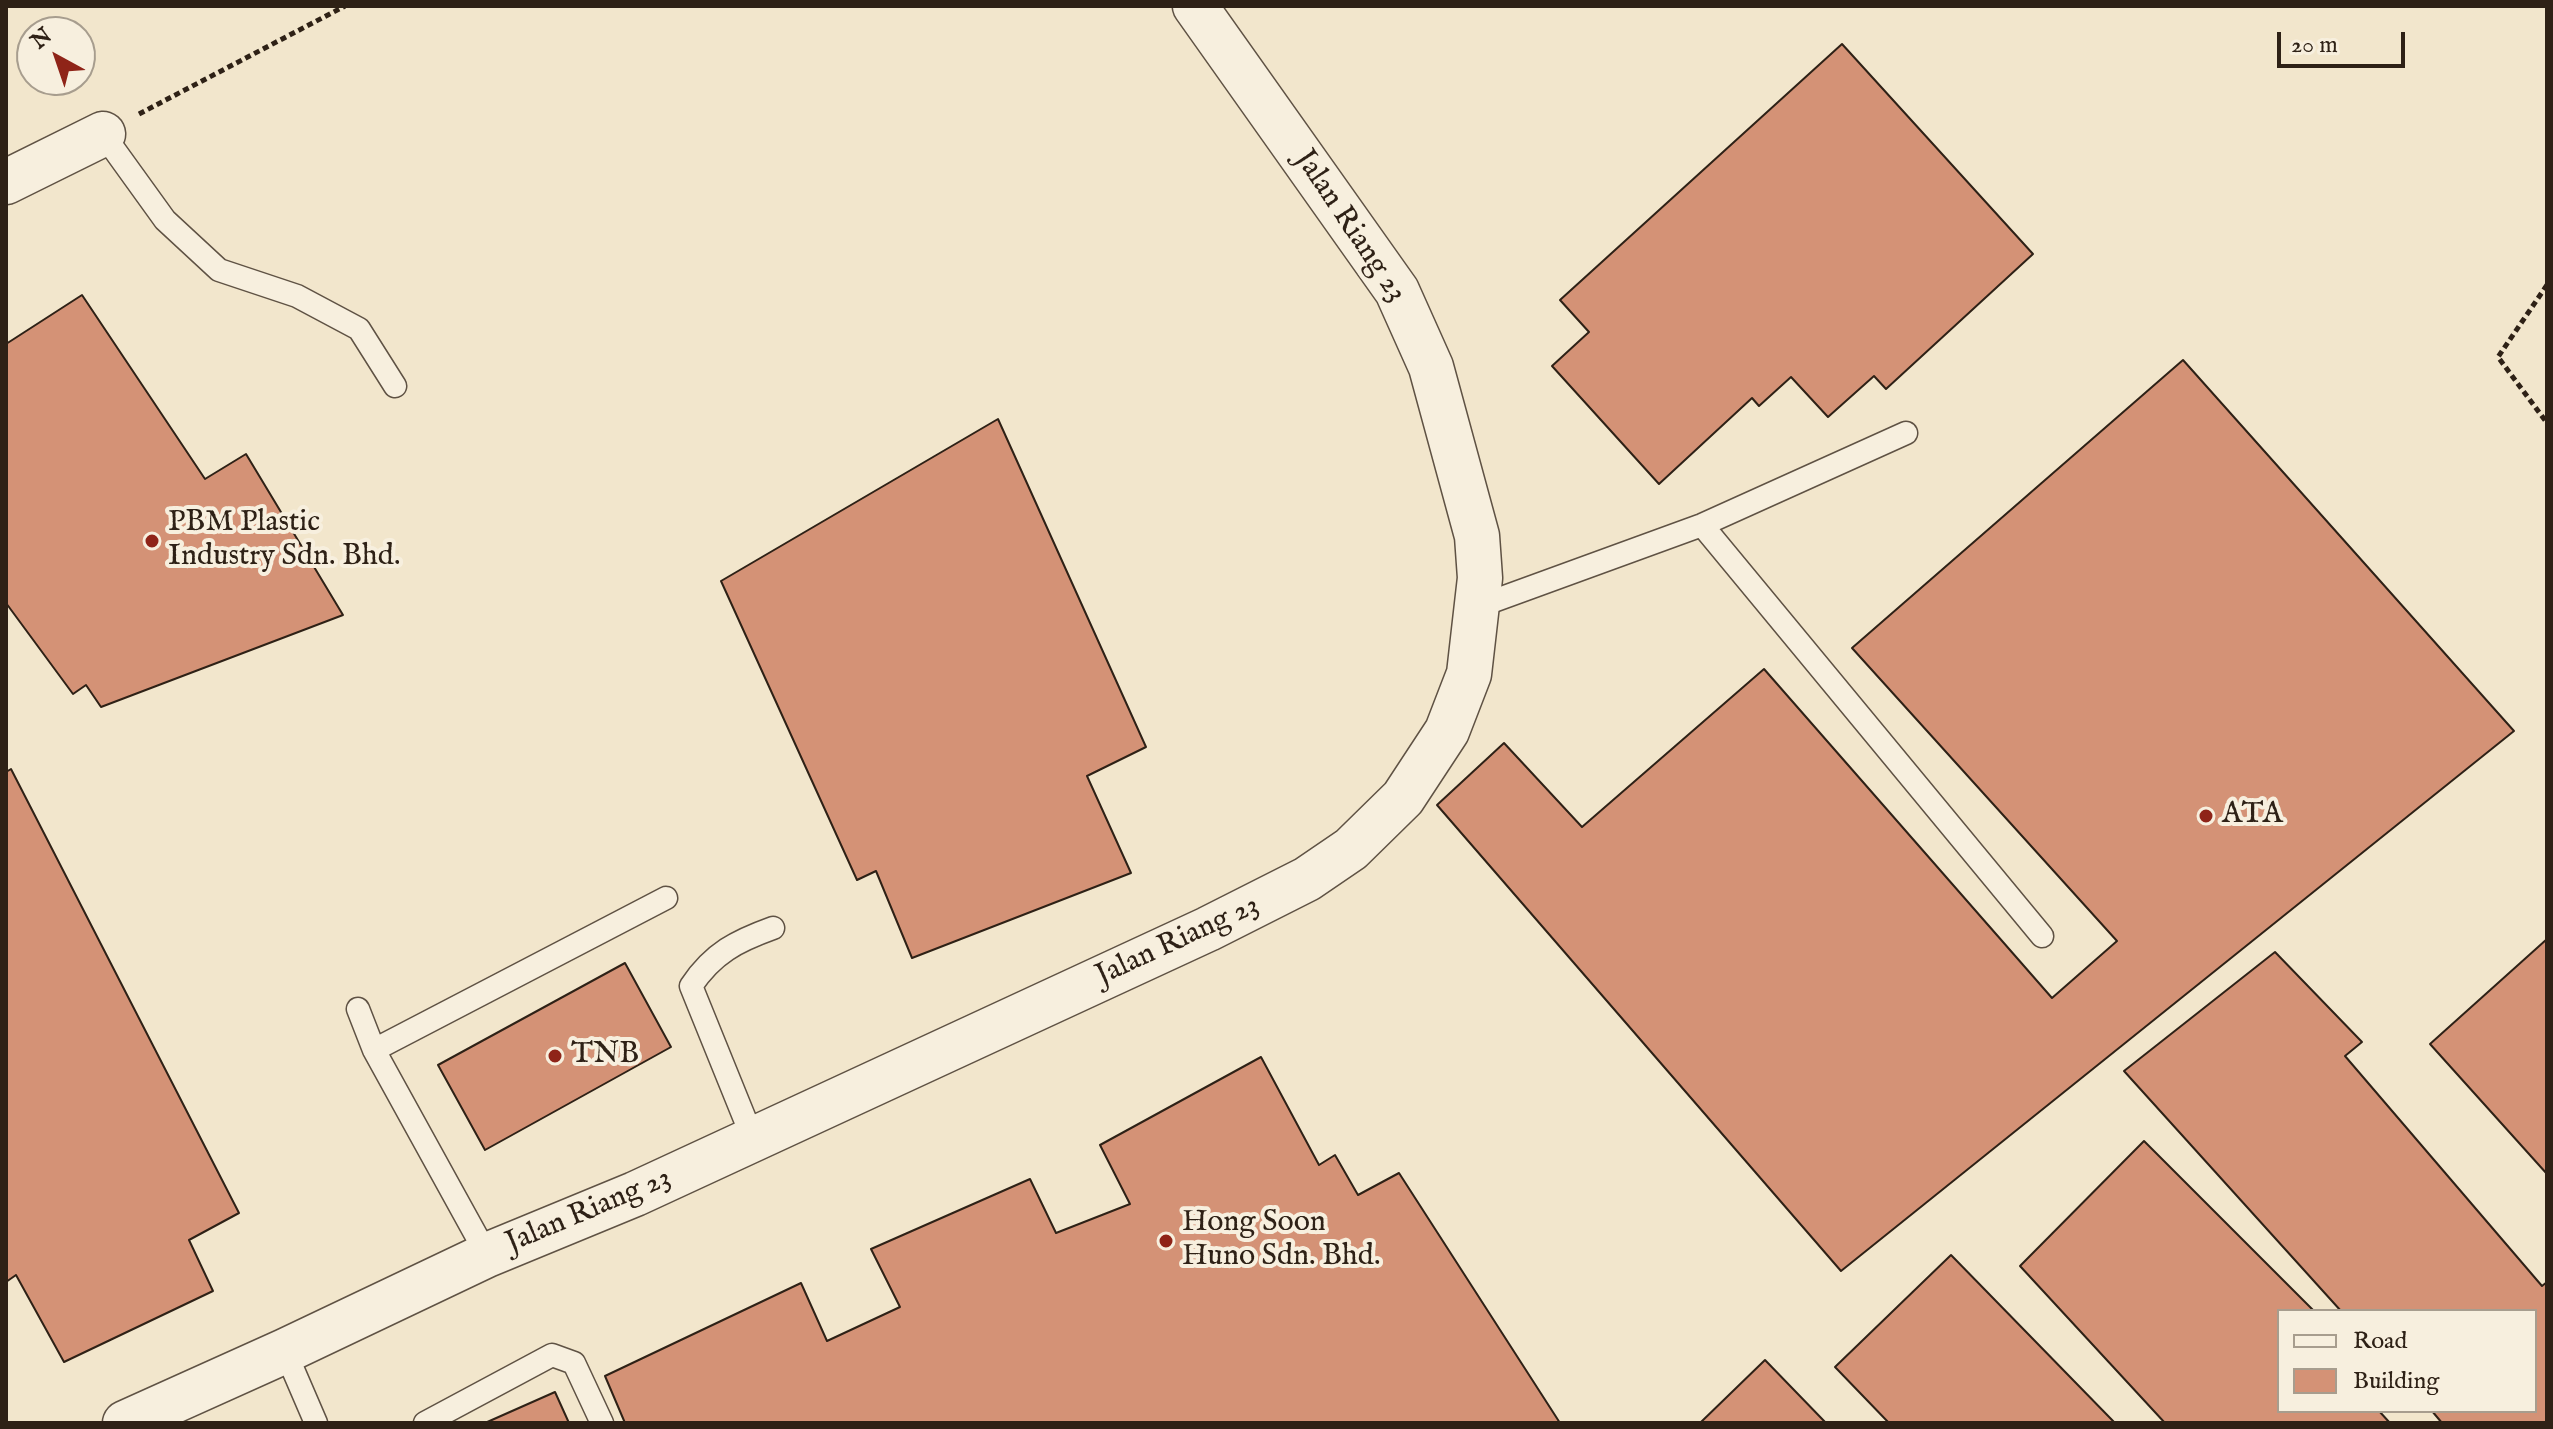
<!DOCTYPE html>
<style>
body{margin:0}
#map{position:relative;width:2553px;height:1429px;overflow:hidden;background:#f2e6cc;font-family:"IM FELL English",serif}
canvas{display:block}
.frame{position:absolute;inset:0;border:8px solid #2e2116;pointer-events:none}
.legend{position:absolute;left:2277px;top:1309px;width:260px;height:104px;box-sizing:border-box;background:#f7efde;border:2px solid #a79d8e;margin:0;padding:10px 14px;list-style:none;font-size:24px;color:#2e2116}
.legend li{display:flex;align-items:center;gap:16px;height:40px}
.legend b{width:40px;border:2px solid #a79d8e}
.north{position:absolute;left:16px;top:16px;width:80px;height:80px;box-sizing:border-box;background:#f7efde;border:2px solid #a79d8e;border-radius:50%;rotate:320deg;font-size:22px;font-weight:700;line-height:32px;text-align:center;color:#2e2116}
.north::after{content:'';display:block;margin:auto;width:28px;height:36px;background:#8f2418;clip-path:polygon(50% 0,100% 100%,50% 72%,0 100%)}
.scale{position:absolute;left:2277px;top:32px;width:128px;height:36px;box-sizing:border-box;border:4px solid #2e2116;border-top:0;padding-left:10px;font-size:24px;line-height:28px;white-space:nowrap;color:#2e2116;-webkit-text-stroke:6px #f7efde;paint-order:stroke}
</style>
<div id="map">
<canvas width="2553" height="1429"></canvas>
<div class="frame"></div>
<ul class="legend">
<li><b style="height:10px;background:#f7efde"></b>Road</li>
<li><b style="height:22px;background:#d49276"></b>Building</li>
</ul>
<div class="north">N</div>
<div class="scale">20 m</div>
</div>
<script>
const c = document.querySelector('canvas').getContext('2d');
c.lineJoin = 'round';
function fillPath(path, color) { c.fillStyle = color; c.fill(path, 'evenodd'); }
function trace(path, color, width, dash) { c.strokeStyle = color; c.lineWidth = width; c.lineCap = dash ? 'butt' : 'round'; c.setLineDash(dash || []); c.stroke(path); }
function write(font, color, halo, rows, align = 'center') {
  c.font = font + ' "IM FELL English",serif'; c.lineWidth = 8; c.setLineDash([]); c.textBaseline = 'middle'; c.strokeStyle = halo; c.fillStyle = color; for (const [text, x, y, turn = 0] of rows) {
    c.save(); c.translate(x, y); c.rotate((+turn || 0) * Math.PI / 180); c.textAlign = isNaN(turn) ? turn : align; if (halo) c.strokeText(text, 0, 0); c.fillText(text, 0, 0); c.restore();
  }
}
const building = new Path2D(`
 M1842,44l191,210 -147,135 -12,-13 -46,41 -37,-40 -32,29 -7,-8 -93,86 -107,-118 37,-34 -29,-32z
 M82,295l123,184 41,-25 97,161 -242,92 -15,-22 -13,9 -67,-91v-259z
 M2183,360l331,371 -673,540 -404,-466 67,-62 78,84 182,-158 288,329 65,-57 -265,-293z
 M998,419l148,328 -59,29 44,97 -219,85 -36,-87 -19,9 -136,-299z
 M11,769l228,444 -50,27 24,51 -149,71 -48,-87 -10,7v-510z
 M2547,939v235l-117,-130z
 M2275,952l87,90 -17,14 197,230 5,-4v141h-105l-10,-12h103v-100h-194l-217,-240z
 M625,963l46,84 -186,103 -47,-85z
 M1261,1057l58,108 16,-10 23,40 41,-22 161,250h-935l-20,-47 196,-93 26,58 73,-34 -29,-58 159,-70 26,54 74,-29 -30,-59z
 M2144,1141l170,170h-35v100h100l11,12h-225l-145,-157z
 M1951,1255l164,168h-226l-54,-56z
 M1765,1360l61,63h-126z
 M555,1392l14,31h-84z`);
const path = new Path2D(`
 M139,114l206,-108
 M2547,285l-49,72 49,66`);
const service = new Path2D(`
 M103,134l62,86 54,50 78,26 62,33 36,57
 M1702,525l340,411
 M1477,607l225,-82 204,-92
 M358,1009l16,41 113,205
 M374,1050l292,-152
 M753,1139l-62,-153c22,-33 46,-45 82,-58
 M285,1351l31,72
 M425,1423l127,-68 22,8 28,60`);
const minor = new Path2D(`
 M6,182l97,-48
 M125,1423l160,-72 202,-96 148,-61 573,-265 99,-50 44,-30 52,-51 44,-67 22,-57 11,-96 -3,-42 -46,-169 -34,-76 -202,-285`);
const markers = [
 [152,541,8,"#8f2418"],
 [2206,816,8,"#8f2418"],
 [555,1056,8,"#8f2418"],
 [1166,1241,8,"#8f2418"]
];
const streetNames = [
 ["Jalan Riang 23",1349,227,56],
 ["Jalan Riang 23",1178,942,-25],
 ["Jalan Riang 23",589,1212,-23]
];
const poiNames = [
 ["PBM Plastic",168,524],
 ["Industry Sdn. Bhd.",168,558],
 ["ATA",2222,816],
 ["TNB",571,1056],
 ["Hong Soon",1182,1224],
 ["Huno Sdn. Bhd.",1182,1258]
];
fillPath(building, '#d49276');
trace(building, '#2e2116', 2);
trace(service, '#5f5244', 25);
trace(minor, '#5f5244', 47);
trace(path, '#2e2116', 5, [6, 4]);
trace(service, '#f7efde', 22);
trace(minor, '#f7efde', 44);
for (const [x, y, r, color] of markers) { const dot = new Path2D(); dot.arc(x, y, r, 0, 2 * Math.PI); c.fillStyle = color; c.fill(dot); trace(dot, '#f7efde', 3); }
write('30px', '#2e2116', '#f7efde', streetNames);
write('30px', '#2e2116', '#f7efde', poiNames, 'left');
</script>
